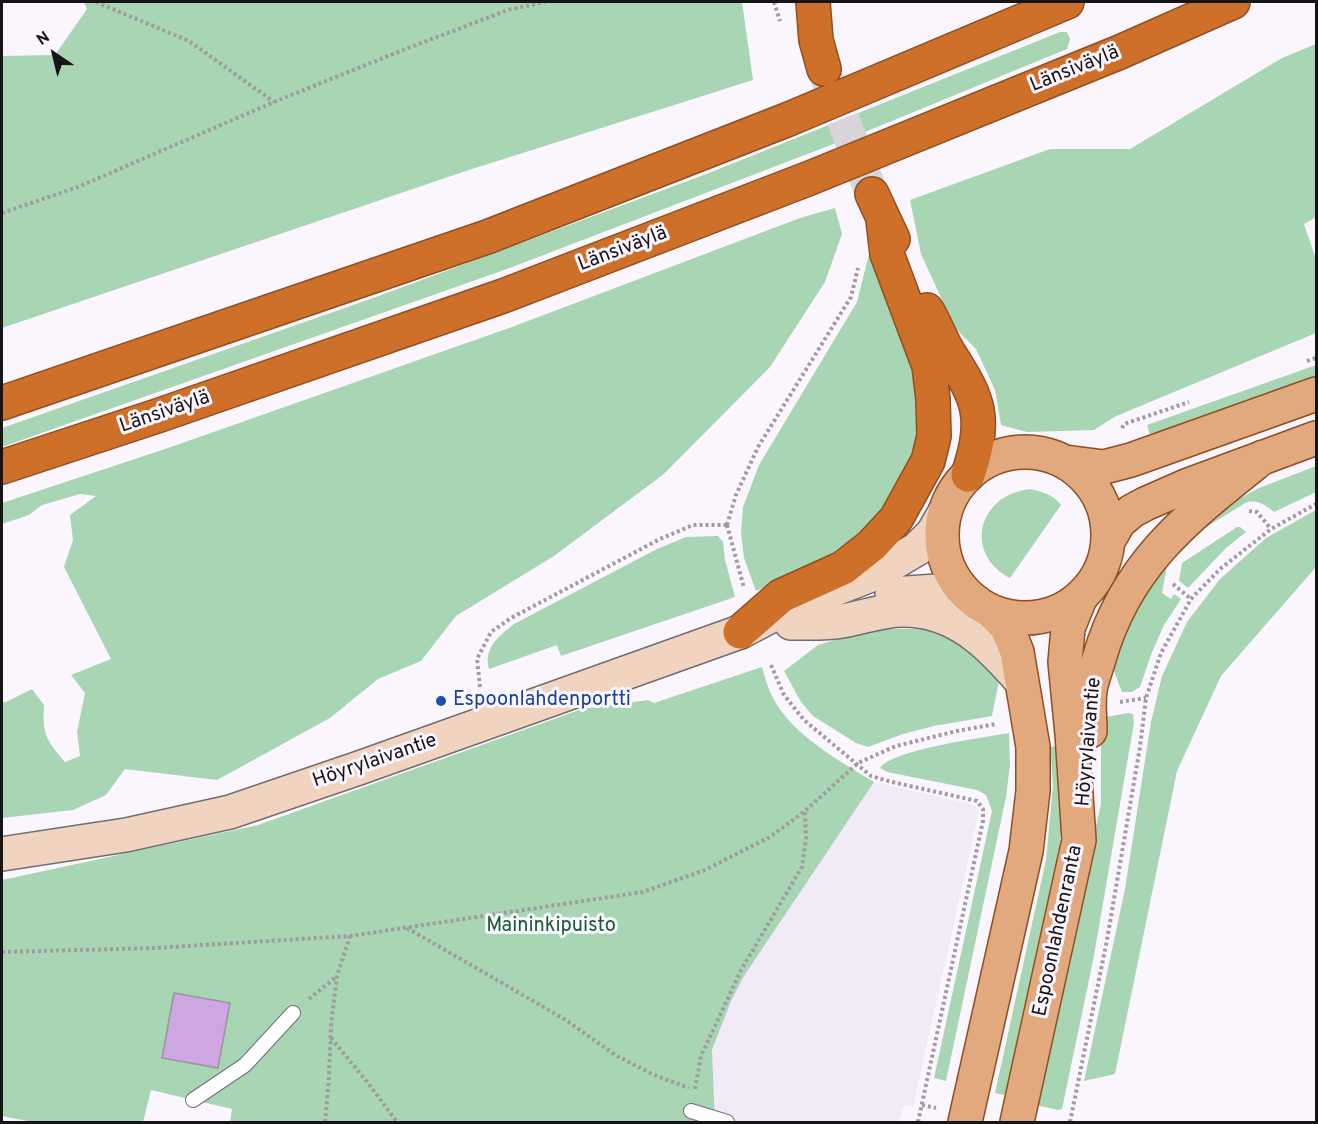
<!DOCTYPE html>
<meta charset="utf-8">
<style>
body{margin:0}
#map{position:relative;width:1318px;height:1124px;overflow:hidden;background:#fbf6fd;font-family:Overpass,sans-serif}
canvas{display:block}
.frame{position:absolute;inset:0;border:3px solid #161417;pointer-events:none}
.north{position:absolute;left:24px;top:24px;width:60px;height:60px;-webkit-text-stroke:4px #fbf6fd;paint-order:stroke;rotate:325deg;font-size:16px;font-weight:700;line-height:24px;text-align:center;color:#161417}
.north::after{content:'';display:block;margin:auto;width:21px;height:27px;background:#161417;clip-path:polygon(50% 0,100% 100%,50% 72%,0 100%)}
</style>
<div id="map">
<canvas width="1318" height="1124"></canvas>
<div class="frame"></div>
<div class="north">N</div>
</div>
<script>
const c = document.querySelector('canvas').getContext('2d');
c.lineJoin = 'round';
function fillPath(path, color) { c.fillStyle = color; c.fill(path, 'evenodd'); }
function trace(path, color, width, dash) { c.strokeStyle = color; c.lineWidth = width; c.lineCap = dash ? 'butt' : 'round'; c.setLineDash(dash || []); c.stroke(path); }
function write(font, color, halo, rows, align = 'center') {
  c.font = font + ' Overpass,sans-serif'; c.lineWidth = 6; c.setLineDash([]); c.textBaseline = 'middle'; c.strokeStyle = halo; c.fillStyle = color; for (const [text, x, y, turn = 0] of rows) {
    c.save(); c.translate(x, y); c.rotate((+turn || 0) * Math.PI / 180); c.textAlign = isNaN(turn) ? turn : align; if (halo) c.strokeText(text, 0, 0); c.fillText(text, 0, 0); c.restore();
  }
}
const built = new Path2D(`
 M874,782l97,22 5,3 3,4 -66,296 -9,-2 -5,17h-184l-3,-72 19,-49 13,-25z`);
const green = new Path2D(`
 M84,2h658l11,78 -284,90 -467,158v-272l53,-1 32,-46z
 M1060,32h7l3,7 -3,10 -202,83 -358,137 -505,178v-19l374,-131 333,-124z
 M1316,44v173l-12,7 12,35v74l-202,84 -20,13 -67,2 -26,-7 -6,-35 -19,-41 -21,-21 -34,-74 -11,-54 140,-51h80l152,-91z
 M835,208l7,26 -17,48 -55,85 -106,107 -110,82 -98,60 -35,45 -43,18 -48,39 -113,62 -92,-11 -19,26 -33,15 -71,8v-116h4l26,-13 12,16c-2,29 2,35 21,57l15,-6 -3,-24 8,-39 -14,-18 40,-16 -47,-92 9,-27 -3,-25 26,-19 -16,-2 -38,11 -13,10 -27,9v-21l166,-55 344,-121 288,-109z
 M869,254l47,116 2,62 -11,36 -15,31 -20,27 -44,35 -72,30 -12,-33 -3,-25 2,-26 16,-42 98,-163z
 M1316,365v14l-166,56 -3,-10z
 M1316,466v26l-42,20c-9,-7 -15,-12 -27,-10l-44,27h-4l-1,-2 37,-26 24,-13z
 M1030,489c12,3 23,5 31,16l-51,73c-46,-24 -33,-83 20,-89z
 M1316,510v57l-95,109 -44,95 -62,303 -31,7 41,-192 26,-167 11,-46 25,-54 33,-43 46,-41z
 M1237,527h3l6,5 -20,16 -38,40 -9,-7 3,-18z
 M718,536l5,6 2,18 10,37 -174,59 -4,-11 -68,24c-6,-21 10,-33 25,-45l143,-75 29,-12z
 M1169,555l-7,38 9,6 3,-5 7,5 -17,26 -12,27 -12,35 -8,5h-10l-10,-26 15,-43z
 M887,629c13,0 28,-1 42,2 28,5 53,28 70,50l-7,35 -58,10 -31,8 -35,13 -12,-4 -43,-27 -12,-14 -17,-31 34,-26 34,-10z
 M762,667c3,11 6,22 11,31 19,37 67,63 101,84l-130,194 -13,25 -19,49 3,72h-485l2,-13 -81,-19 -8,32h-111l-30,-6v-236l256,-55 324,-116 66,-9 6,3z
 M1128,713l5,1 1,9 -41,238 -31,148 -4,1 -27,-6 70,-300v-86z
 M1009,733l1,32 -4,32 -60,284 -12,-3 58,-267 -6,-16 -9,-5 -90,-18 -7,-4c11,-18 106,-31 129,-35z
 M1063,745l1,63 -10,80 -46,208 -13,-3 51,-233 7,-75 -3,-38z`);
const building = new Path2D(`
 M174,993l56,10 -12,65 -56,-10z`);
const highwayTunnel = new Path2D(`
 M825,73l47,121`);
const path = new Path2D(`
 M96,2l93,39 85,61
 M774,2l6,19
 M2,213l76,-26 196,-85 129,-52 105,-40 37,-8
 M1307,361l9,-3
 M1122,428l2,-4 65,-22
 M1249,511l8,1 14,17
 M727,525l9,-30 22,-48 93,-150 7,-29
 M727,525l17,63
 M1173,584l18,15
 M771,665l13,30 20,25 67,56 21,6 85,19 6,8v12l-65,301
 M480,687l-3,-28 14,-27 20,-14 149,-79 33,-14h34
 M1120,702l26,-4
 M407,928l159,92 49,35 39,20 35,13
 M2,952l152,-4 196,-12 293,-44 62,-22 65,-33 35,-26 53,-48 38,-17 61,-15 39,-7
 M309,999l27,-22
 M331,1038l37,45 29,39
 M695,1089l6,-33 40,-86 61,-103 4,-29 -1,-27
 M922,1105l14,3
 M325,1122l4,-44 2,-53 6,-49 13,-40
 M1070,1122l37,-182 33,-193 6,-49 15,-45 30,-54 29,-30 51,-40 45,-25`);
const lane = new Path2D(`
 M193,1100l52,-35 48,-52
 M691,1111l36,11`);
const secondary = new Path2D(`
 M892,594l45,-3 39,11
 M791,623c17,0 35,1 51,-2 20,-3 39,-11 60,-11 53,-1 87,34 119,71
 M2,854l124,-19 104,-23 129,-44 381,-136 46,-24 90,-35 41,-24 16,-16 12,-21`);
const primary = new Path2D(`
 M942 535a83 83 0 1 1 166 0a83 83 0 1 1-166 0Z
 M1065,462l39,5 27,-7 185,-66
 M1108,541l11,-19 13,-11 13,-7 41,-18 130,-48
 M1090,731c0,-14 -2,-28 0,-41 2,-11 6,-21 9,-31 27,-96 90,-143 164,-202
 M965,1122l61,-271 7,-60v-44l-16,-95 -10,-25 -16,-16
 M1017,1122l62,-282 -7,-106 -7,-72 3,-34 13,-32`);
const highway = new Path2D(`
 M813,2l3,38 8,29
 M872,194l21,45
 M927,310c7,12 12,25 19,38 11,19 27,40 31,62 4,22 -2,44 -9,65
 M2,403l485,-166 302,-118 278,-117
 M2,467l155,-51 346,-120 307,-118 310,-126 113,-50
 M740,632l41,-36 62,-28 29,-23 24,-26 32,-58 6,-25 -1,-37 -4,-33 -42,-112 -4,-34`);
const markers = [
 [441,701,6,"#1a4fb4"]
];
const streetNames = [
 ["Länsiväylä",1075,70,-22],
 ["Länsiväylä",623,250,-21],
 ["Länsiväylä",165,413,-19],
 ["Höyrylaivantie",1090,742,-85],
 ["Höyrylaivantie",375,762,-19],
 ["Espoonlahdenranta",1059,931,-78]
];
const transitNames = [
 ["Espoonlahdenportti",453,701]
];
const parkNames = [
 ["Maininkipuisto",551,927]
];
fillPath(built, '#f3eaf7');
fillPath(green, '#a8d5b3');
fillPath(building, '#cea7e2');
trace(building, '#99959b', 1.5);
trace(highwayTunnel, '#d9d4da', 33, [33, 16]);
trace(lane, '#716d73', 16);
trace(secondary, '#716d73', 36);
trace(primary, '#8e5023', 36);
trace(highway, '#8e5023', 36);
trace(path, '#a09ca2', 4, [3, 3]);
trace(lane, '#fff', 14);
trace(secondary, '#f0d4bf', 33);
trace(primary, '#e2a97f', 33);
trace(highway, '#ce7029', 33);
for (const [x, y, r, color] of markers) { const dot = new Path2D(); dot.arc(x, y, r, 0, 2 * Math.PI); c.fillStyle = color; c.fill(dot); trace(dot, '#fbf6fd', 2); }
write('20px', '#161417', '#fbf6fd', streetNames);
write('20px', '#164399', '#fbf6fd', transitNames, 'left');
write('20px', '#165c31', '#fbf6fd', parkNames);
</script>
